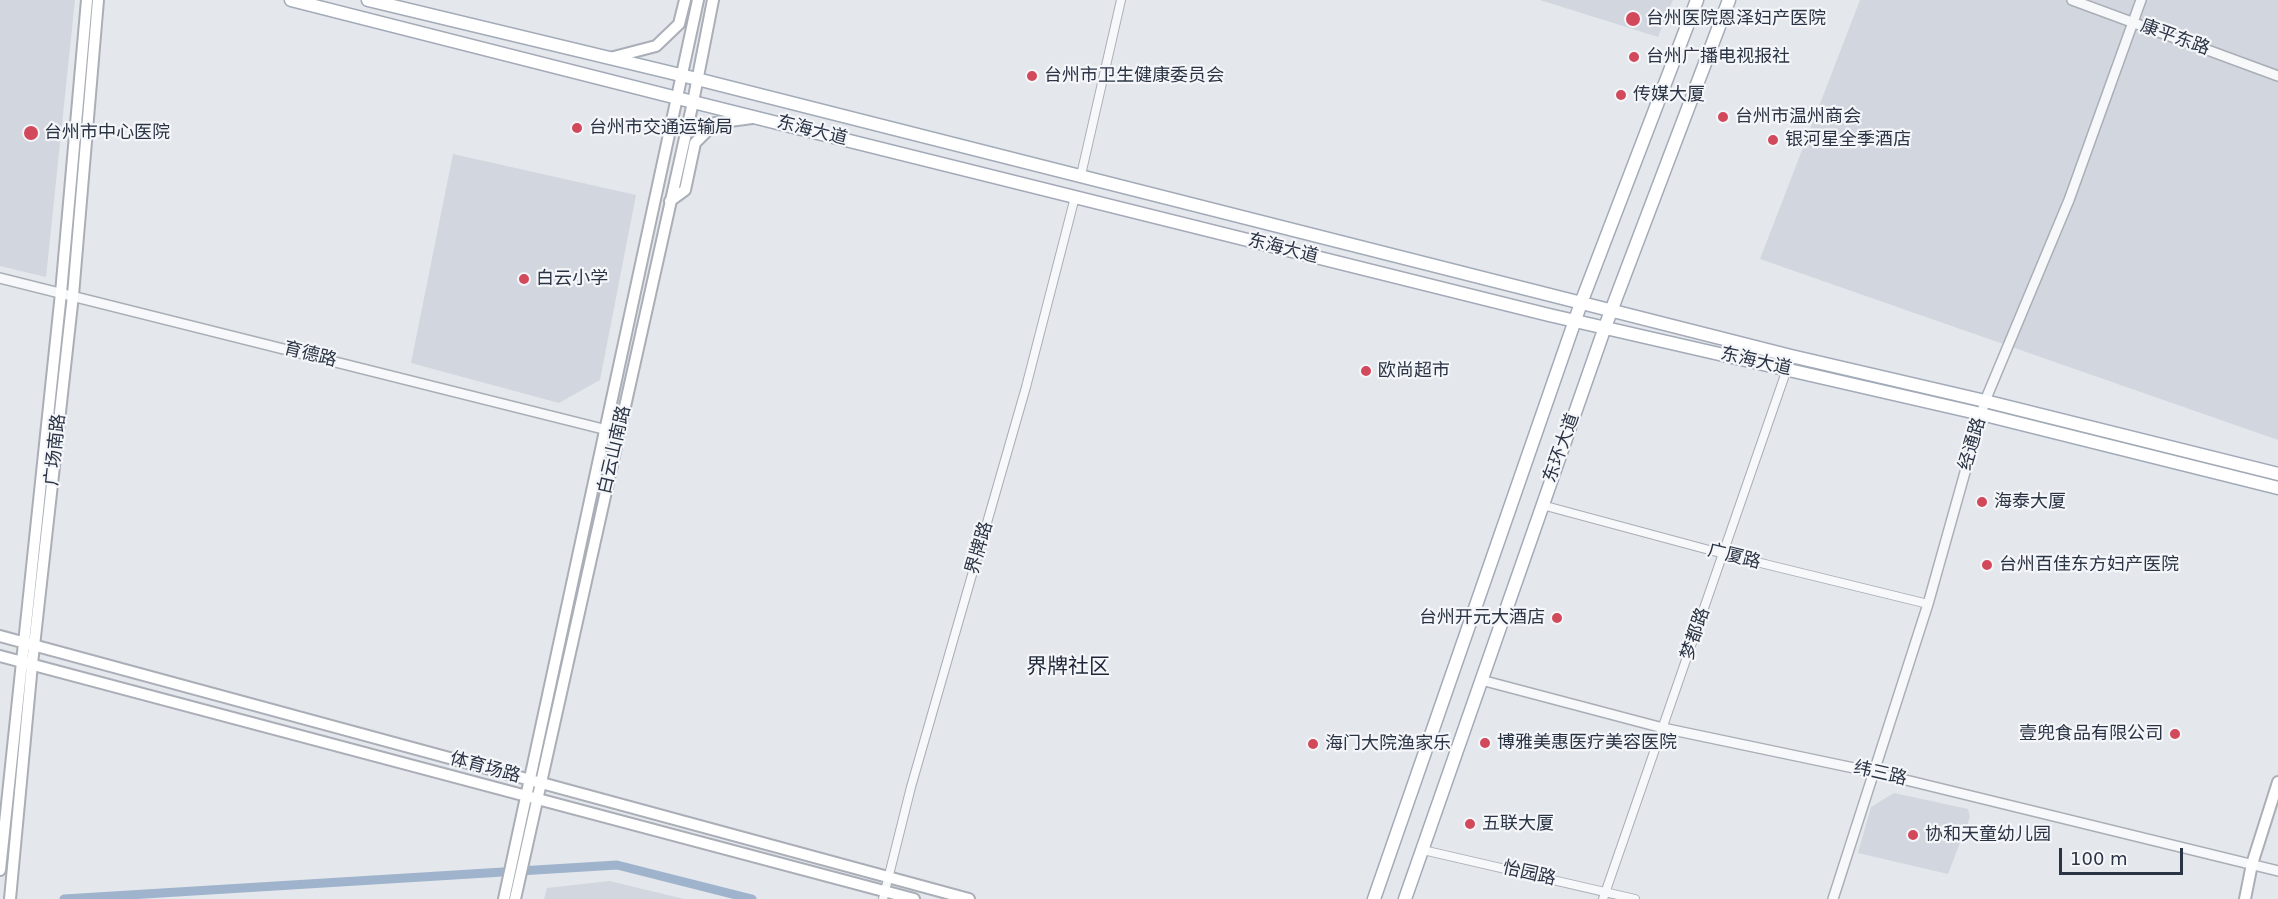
<!DOCTYPE html>
<meta charset="utf-8">
<style>
body{margin:0}
#map{position:relative;width:2278px;height:899px;overflow:hidden;background:#e4e7ec;font-family:"DejaVu Sans",sans-serif}
canvas{display:block}
.scale{position:absolute;left:2059px;top:848px;width:124px;height:27px;box-sizing:border-box;border:3px solid #2b3445;border-top:0;padding-left:8px;font-size:18px;line-height:21px;white-space:nowrap;color:#2b3445;-webkit-text-stroke:4px #f4f6f9;paint-order:stroke}
</style>
<div id="map">
<canvas width="2278" height="899"></canvas>
<div class="scale">100 m</div>
</div>
<script>
const c = document.querySelector('canvas').getContext('2d');
c.lineJoin = 'round';
function fillPath(path, color) { c.fillStyle = color; c.fill(path, 'evenodd'); }
function trace(path, color, width, dash) { c.strokeStyle = color; c.lineWidth = width; c.lineCap = dash ? 'butt' : 'round'; c.setLineDash(dash || []); c.stroke(path); }
function write(font, color, halo, rows, align = 'center') {
  c.font = font + ' "DejaVu Sans","Noto Sans SC",sans-serif'; c.lineWidth = 4.5; c.setLineDash([]); c.textBaseline = 'middle'; c.strokeStyle = halo; c.fillStyle = color; for (const [text, x, y, turn = 0] of rows) {
    c.save(); c.translate(x, y); c.rotate((+turn || 0) * Math.PI / 180); c.textAlign = isNaN(turn) ? turn : align; if (halo) c.strokeText(text, 0, 0); c.fillText(text, 0, 0); c.restore();
  }
}
const built = new Path2D(`
 M0,0h75l-29,277 -46,-11z
 M1540,0h133l-15,37z
 M1860,0h418v440l-518,-181z
 M453,154l183,41 -36,185 -41,23 -148,-40z
 M1894,793l74,16 2,8 -22,57 -90,-21 13,-46z
 M610,881l74,18h-140l3,-11z`);
const canal = new Path2D(`
 M64,899l553,-34 135,34`);
const minor = new Path2D(`
 M1081,175l40,-175
 M1542,505l182,49 204,50
 M1423,850l212,49
 M883,899l28,-112 115,-400 49,-190
 M1603,899l184,-530`);
const tertiary = new Path2D(`
 M2072,0l206,76
 M0,278l619,155
 M1481,680l182,48 210,44 405,99
 M1833,899l95,-295 57,-203 84,-201 72,-200`);
const secondary = new Path2D(`
 M610,58l46,-12 23,-22 6,-24
 M670,201l15,-11 10,-47 20,-20 37,-5
 M0,636l969,263
 M0,656l914,243
 M0,870l61,-577 26,-293
 M10,899l22,-235 41,-369 25,-295
 M504,899l194,-899
 M515,899l178,-797 20,-102
 M2245,899l7,-35 26,-82`);
const primary = new Path2D(`
 M291,0l402,102 856,213 432,99 297,74
 M368,0l329,79 1094,277 194,45 293,73
 M1374,899l207,-596 116,-303
 M1405,899l200,-572 124,-327`);
const markers = [
 [1633,19,8,"#d1495b"],
 [1634,57,6,"#d1495b"],
 [1032,76,6,"#d1495b"],
 [1621,95,6,"#d1495b"],
 [1723,117,6,"#d1495b"],
 [577,128,6,"#d1495b"],
 [31,133,8,"#d1495b"],
 [1773,140,6,"#d1495b"],
 [524,279,6,"#d1495b"],
 [1366,371,6,"#d1495b"],
 [1982,502,6,"#d1495b"],
 [1987,565,6,"#d1495b"],
 [1557,618,6,"#d1495b"],
 [2175,734,6,"#d1495b"],
 [1485,743,6,"#d1495b"],
 [1313,744,6,"#d1495b"],
 [1470,824,6,"#d1495b"],
 [1913,835,6,"#d1495b"]
];
const poiNames = [
 ["台州医院恩泽妇产医院",1646,19],
 ["台州广播电视报社",1646,57],
 ["台州市卫生健康委员会",1044,76],
 ["传媒大厦",1633,95],
 ["台州市温州商会",1735,117],
 ["台州市交通运输局",589,128],
 ["台州市中心医院",44,133],
 ["银河星全季酒店",1785,140],
 ["白云小学",536,279],
 ["欧尚超市",1378,371],
 ["海泰大厦",1994,502],
 ["台州百佳东方妇产医院",1999,565],
 ["台州开元大酒店",1545,618,"right"],
 ["壹兜食品有限公司",2163,734,"right"],
 ["博雅美惠医疗美容医院",1497,743],
 ["海门大院渔家乐",1325,744],
 ["五联大厦",1482,824],
 ["协和天童幼儿园",1925,835]
];
const streetNames = [
 ["康平东路",2175,38,20],
 ["东海大道",812,131,14],
 ["东海大道",1283,249,14],
 ["育德路",310,355,14],
 ["东海大道",1756,362,13],
 ["经通路",1973,444,-74],
 ["东环大道",1562,448,-70],
 ["广场南路",56,450,-84],
 ["白云山南路",615,450,-77],
 ["界牌路",980,548,-74],
 ["广厦路",1734,557,14],
 ["梦都路",1696,634,-71],
 ["体育场路",485,768,15],
 ["纬三路",1880,774,13],
 ["怡园路",1529,874,13]
];
const quarterNames = [
 ["界牌社区",1068,668]
];
fillPath(built, '#d2d6de');
trace(canal, '#9fb4cc', 9);
trace(minor, '#a9aeb7', 10);
trace(tertiary, '#a9aeb7', 12);
trace(secondary, '#a9aeb7', 14);
trace(primary, '#a3abb8', 15);
trace(minor, '#f7f8fa', 8);
trace(tertiary, '#f7f8fa', 9);
trace(secondary, '#fff', 10);
trace(primary, '#fff', 12);
for (const [x, y, r, color] of markers) { const dot = new Path2D(); dot.arc(x, y, r, 0, 2 * Math.PI); c.fillStyle = color; c.fill(dot); trace(dot, '#f4f6f9', 2); }
write('18px', '#2b3445', '#f4f6f9', poiNames, 'left');
write('18px', '#2b3445', '#f4f6f9', streetNames);
write('21px', '#1d2536', '#f4f6f9', quarterNames);
</script>
